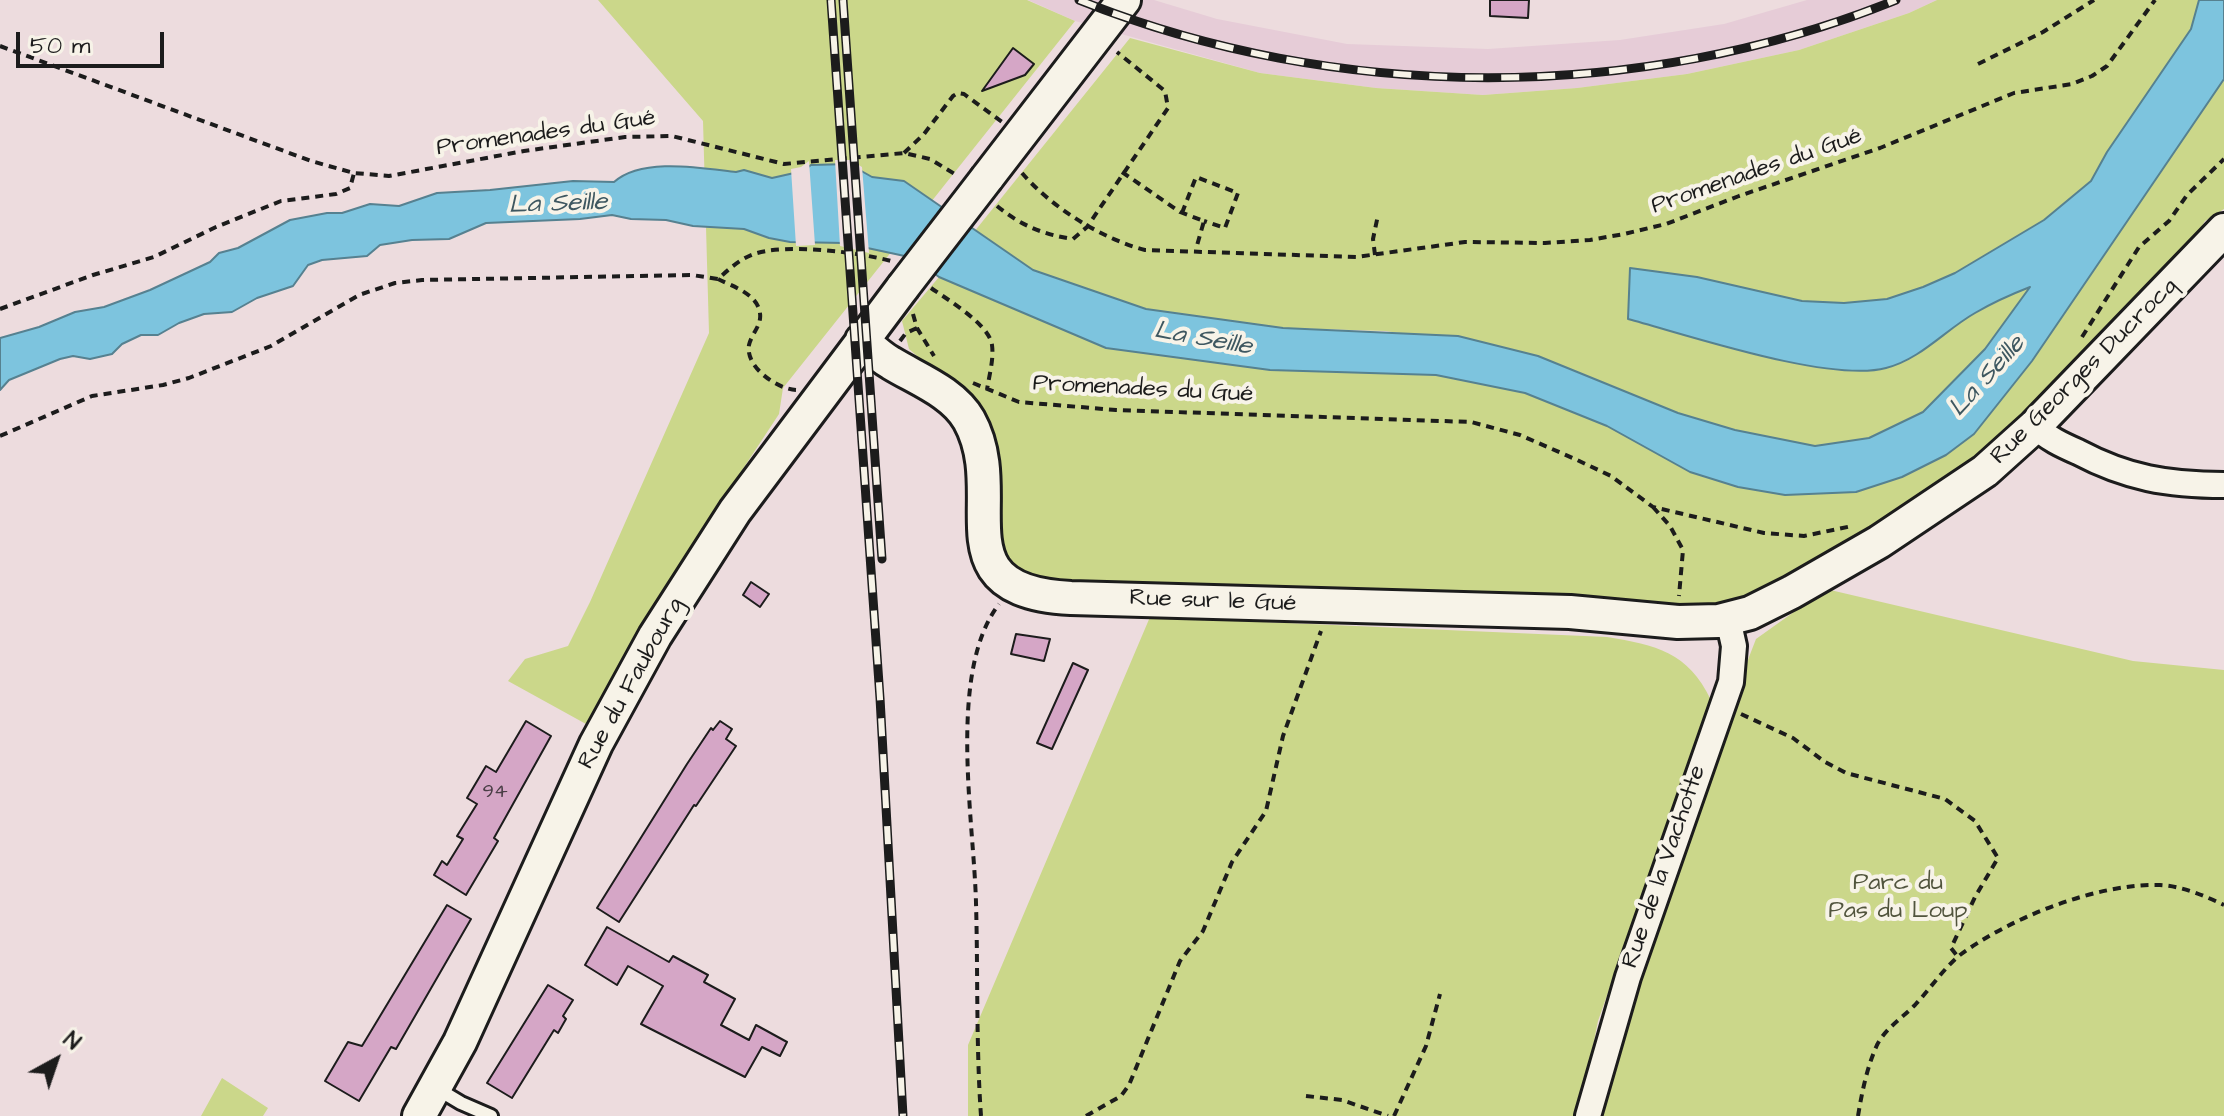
<!DOCTYPE html>
<meta charset="utf-8">
<style>
body{margin:0}
#map{position:relative;width:2224px;height:1116px;overflow:hidden;background:#eddcde;font-family:"Architects Daughter",sans-serif}
canvas{display:block}
.north{position:absolute;left:16px;top:1020px;width:80px;height:80px;-webkit-text-stroke:6px #f7f3e8;paint-order:stroke;rotate:40deg;font-size:22px;font-weight:700;line-height:32px;text-align:center;color:#1c1c1c}
.north::after{content:'';display:block;margin:auto;width:28px;height:36px;background:#1c1c1c;clip-path:polygon(50% 0,100% 100%,50% 72%,0 100%)}
.scale{position:absolute;left:16px;top:32px;width:148px;height:36px;box-sizing:border-box;border:4px solid #1c1c1c;border-top:0;padding-left:10px;font-size:24px;line-height:28px;white-space:nowrap;color:#1c1c1c;-webkit-text-stroke:6px #f7f3e8;paint-order:stroke}
</style>
<div id="map">
<canvas width="2224" height="1116"></canvas>
<div class="north">N</div>
<div class="scale">50 m</div>
</div>
<script>
const c = document.querySelector('canvas').getContext('2d');
c.lineJoin = 'round';
function fillPath(path, color) { c.fillStyle = color; c.fill(path, 'evenodd'); }
function trace(path, color, width, dash) { c.strokeStyle = color; c.lineWidth = width; c.lineCap = dash ? 'butt' : 'round'; c.setLineDash(dash || []); c.stroke(path); }
function write(font, color, halo, rows, align = 'center') {
  c.font = font + ' "Architects Daughter",sans-serif'; c.lineWidth = 8; c.setLineDash([]); c.textBaseline = 'middle'; c.strokeStyle = halo; c.fillStyle = color; for (const [text, x, y, turn = 0] of rows) {
    c.save(); c.translate(x, y); c.rotate((+turn || 0) * Math.PI / 180); c.textAlign = isNaN(turn) ? turn : align; if (halo) c.strokeText(text, 0, 0); c.fillText(text, 0, 0); c.restore();
  }
}
const built = new Path2D(`
 M1028,0h126l63,19 130,25 141,5 132,-9 104,-16 83,-24h130l-28,13 -110,37 -112,24 -110,14 -94,7 -107,-7 -116,-15 -185,-52z`);
const green = new Path2D(`
 M598,0h429l48,21 -292,367 -4,26 -136,207 -57,103 -78,-43 17,-22 43,-13 22,-44 119,-269 -6,-212z
 M1937,0h263l-9,29 -84,123 -75,134 -47,63 -62,63 -54,26 -54,8 -80,-16 -57,-17 -140,-57 -152,-25 -103,-3 -137,-19 -113,-39 -59,-38 156,-194 130,35 116,15 107,7 94,-7 110,-14 112,-24 110,-37z
 M2224,79v130l-19,12 -15,25 -125,137 -148,128 -178,96 -46,8 -657,-29 -24,-12 -71,-197 -32,-28 -7,-28 37,-44 167,71 164,22 166,5 89,18 82,33 83,46 48,15 47,8 247,-134z
 M1826,589l307,72 91,9v446h-626l108,-348 50,-129z
 M1150,617l457,20c49,8 81,15 104,63l-113,321 -19,95h-611v-71z
 M222,1078l46,30 -5,8h-62z`);
const water = new Path2D(`
 M2199,0h25v79l-192,282 -58,73 -28,21 -44,22 -46,15 -71,3 -47,-8 -48,-15 -83,-46 -82,-33 -89,-18 -166,-5 -164,-22 -167,-71 -25,-19 -70,-15 -54,-1 -21,-4 -25,-9 -51,-3 -27,-6 -35,-1 -19,-4 -32,4 -94,4 -37,16 -37,1 -32,5 -13,11 -45,4 -14,5 -15,21 -36,12 -25,14 -28,2 -25,9 -21,12h-17l-19,9 -10,10 -22,5 -17,-3 -13,3 -51,21 -9,10v-52l39,-11 36,-15 29,-5 46,-17 60,-28 9,-9 19,-5 52,-28 37,-7h15l28,-9 29,2 38,-13 53,-3 83,-9 41,1c28,-25 87,-14 122,-10l8,-2 28,8 31,-7 8,-6 38,-1 23,13 32,4 129,89 113,39 137,19 175,8 80,20 140,57 57,17 80,16 54,-8 54,-26 62,-63 45,-62c-18,7 -38,16 -55,26 -30,17 -54,46 -89,55 -56,15 -198,-33 -258,-49l2,-51 67,9 105,24 42,2 43,-4 36,-12 32,-14 89,-53 47,-39 16,-29 84,-123z`);
const pier = new Path2D(`
 M835,160h15l12,7 7,86 -29,-7z
 M809,161l6,84 -19,1 -5,-77 10,-2z`);
const building = new Path2D(`
 M1490,0h39l-1,18 -38,-2z
 M1013,48l21,16 -9,11 -43,16z
 M751,582l18,12 -9,13 -17,-12z
 M1016,634l34,5 -6,22 -33,-7z
 M1073,663l15,7 -36,79 -15,-6z
 M526,721l25,15 -57,102 4,3 -32,54 -32,-20 8,-14 5,4 16,-26 -6,-3 20,-32 -10,-6 19,-32 10,6z
 M720,721l12,8 -6,10 10,7 -40,60 -2,-1 -75,117 -22,-14 90,-144 24,-36 2,2z
 M447,905l24,14 -75,130 -5,-2 -32,54 -34,-20 23,-39 14,4z
 M607,927l62,35 4,-6 35,19 -4,7 31,17 -14,26 28,15 7,-15 31,17 -7,14 -18,-9 -17,30 -104,-53 22,-38 -35,-20 -11,19 -32,-20z
 M548,985l25,15 -10,16 3,3 -8,14 -4,-3 -42,68 -25,-15z`);
const path = new Path2D(`
 M0,46l311,115 43,12 35,3 135,-25 101,-14 47,-1 112,28 120,-11 26,6 28,17
 M1978,64l65,-32 51,-32
 M904,153l20,-19 29,-38 5,-3 6,1 38,28
 M1122,172l58,40 24,9 -8,28
 M1022,173c29,34 80,66 123,77l211,7 109,-15 80,1 45,-3 34,-6 42,-10 73,-28 141,-48 134,-55 58,-9 20,-8 15,-10 48,-66
 M997,206c23,19 47,29 76,33l14,-12 81,-119 -3,-17 -48,-39
 M1182,213l14,-36 42,16 -13,35 -21,-7
 M1375,255l-2,-16 5,-24
 M718,279c14,7 36,14 41,30 5,15 -7,23 -10,36 -4,22 28,44 47,45
 M931,288c17,12 58,36 61,57 2,14 -3,31 -5,45
 M0,309l93,-34 61,-18 62,-30 65,-26 55,-7 14,-6 4,-15
 M913,314l4,14 17,28
 M2082,337l57,-90 30,-26 18,-26 37,-36
 M900,341l6,-8 11,-5
 M973,383l46,19 97,8 355,12 49,13 55,24 36,17 42,31 111,26 40,3 48,-10
 M0,436l92,-40 71,-11 26,-7 82,-32 88,-51 36,-12 27,-3 270,-5 26,4c11,-10 22,-20 36,-25 32,-11 104,-2 137,7
 M1653,507l17,19 13,24 -4,46
 M1741,714l52,24 32,24 21,11 99,26 30,22 23,37 -23,39 -24,51 7,9
 M1306,1096l36,4 46,16
 M981,1116c-5,-71 -3,-142 -5,-213 -2,-83 -29,-231 23,-299
 M1086,1116l35,-20 8,-11 51,-124 23,-30 29,-69 34,-51 17,-75 38,-105
 M1394,1116l32,-70 14,-52
 M1858,1116c4,-24 9,-49 19,-71 8,-16 25,-27 38,-40 15,-16 28,-36 45,-50 50,-37 137,-72 200,-70 22,1 45,11 64,20`);
const lane = new Path2D(`
 M436,1088l25,15 30,13`);
const street = new Path2D(`
 M2035,426c12,12 27,19 43,26 49,26 90,33 146,33
 M1588,1116l40,-139 103,-295 3,-36 -6,-27`);
const secondary = new Path2D(`
 M987,178l137,-178
 M862,340c9,8 18,17 29,23 26,16 62,29 78,57 43,77 -36,171 102,178l499,14 108,10 41,-1 31,-8 42,-21 87,-50 106,-71 50,-45 189,-196
 M419,1116l41,-74 136,-298 59,-108 80,-125 168,-224`);
const rail = new Path2D(`
 M831,0l49,698 23,418
 M843,0l39,559
 M1079,0c257,103 560,104 817,0`);
const secondaryBridge = new Path2D(`
 M903,287l84,-109`);
const numberNames = [
 ["94",495,793]
];
const streetNames = [
 ["Promenades du Gué",546,134,-8],
 ["Promenades du Gué",1757,172,-19],
 ["Rue Georges Ducrocq",2085,372,-45],
 ["Promenades du Gué",1143,390,3],
 ["Rue sur le Gué",1213,602,2],
 ["Rue du Faubourg",632,684,-61],
 ["Rue de la Vachotte",1665,867,-71]
];
const parkNames = [
 ["Parc du",1898,884],
 ["Pas du Loup",1898,912]
];
const waterNames = [
 ["La Seille",558,205,-2],
 ["La Seille",1203,340,10],
 ["La Seille",1988,377,-48]
];
fillPath(built, '#e6ccd7');
fillPath(green, '#cbd78a');
fillPath(water, '#7dc4de');
trace(water, '#568190', 2);
fillPath(pier, '#eddcde');
fillPath(building, '#d5a6c6');
trace(building, '#1c1c1c', 2);
trace(lane, '#1c1c1c', 18);
trace(street, '#1c1c1c', 30);
trace(secondary, '#1c1c1c', 38);
trace(path, '#1c1c1c', 4, [8, 6]);
trace(lane, '#f7f3e8', 12);
trace(street, '#f7f3e8', 24);
trace(secondary, '#f7f3e8', 32);
trace(rail, '#1c1c1c', 9);
trace(rail, '#f7f3e8', 6, [18]);
trace(secondaryBridge, '#1c1c1c', 38, []);
trace(secondaryBridge, '#f7f3e8', 32);
write('20px', '#4a3e46', null, numberNames);
write('24px', '#1c1c1c', '#f7f3e8', streetNames);
write('24px', '#51543d', '#f7f3e8', parkNames);
write('italic 26px', '#3e5760', '#f7f3e8', waterNames);
</script>
